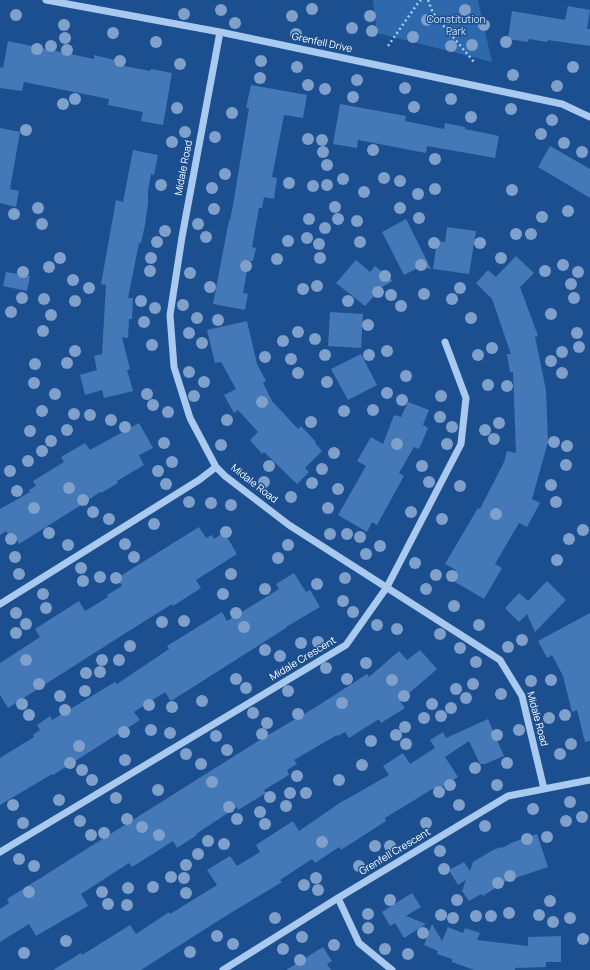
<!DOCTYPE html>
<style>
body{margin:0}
canvas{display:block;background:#1b4f8f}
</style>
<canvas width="590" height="970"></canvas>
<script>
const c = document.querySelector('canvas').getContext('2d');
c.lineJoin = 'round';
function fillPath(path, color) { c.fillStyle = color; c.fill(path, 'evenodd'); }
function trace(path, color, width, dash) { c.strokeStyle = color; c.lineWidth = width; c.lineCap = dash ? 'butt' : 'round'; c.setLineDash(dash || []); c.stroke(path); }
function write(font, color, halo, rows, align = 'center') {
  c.font = font + ' Manrope,sans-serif'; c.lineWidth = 3; c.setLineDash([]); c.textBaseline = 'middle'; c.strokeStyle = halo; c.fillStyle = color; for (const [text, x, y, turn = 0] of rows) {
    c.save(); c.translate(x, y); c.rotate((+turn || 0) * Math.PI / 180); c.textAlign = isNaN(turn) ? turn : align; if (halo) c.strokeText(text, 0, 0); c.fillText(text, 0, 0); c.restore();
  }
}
const green = new Path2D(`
 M373,0h105l14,62 -115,-29z`);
const building = new Path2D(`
 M568,6l22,4 -3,19h3v17l-42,-6 -1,2 -18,-3 -1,3 -20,-3 4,-28 53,9z
 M8,41l86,18v-4l21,5 -1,4 36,7 1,-2 21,4 -9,52 -22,-4 2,-9 -35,-7 1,-6 -85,-17 -2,9 -22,-3v-21l3,1z
 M251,85l56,10 -4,23 -19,-3 -12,62 5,1 -3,21 -10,-2 -2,11h-3l-7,39 4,1 -3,13h-4l-6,32 5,1 -3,16 -32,-6 16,-84h1l3,-15 16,-97h-3z
 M340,104l66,12 -1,5 39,8 1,-6 20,4v2l34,7 -4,22 -68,-12 -1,7 -68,-13 -1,8 -24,-4z
 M0,128l20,4 -10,57 9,2 -3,16 -16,-4z
 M550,146l40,23v29l-52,-31z
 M133,150l25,5 -4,20 -3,-1 -3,16v13l-3,22 -4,18h-2l-11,55h5l-1,21h-3l-1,19 -6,-1 8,32 -3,1 6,21 -29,7 -2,-8 -17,5 -5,-20 17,-5 -3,-14 8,-2 4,-69 -5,-1 15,-84 7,2z
 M406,219l25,50 -11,-2 -16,8 -22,-43z
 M447,227l29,4 -7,43 -36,-5 4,-28 8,1z
 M516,256l18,17 -14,14 18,49 -3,1 11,53 2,52 -16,57 8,4 -13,24 -8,-4 -24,41 7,4 -18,31 -34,-20 6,-9 -11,-6 33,-56 2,1 24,-47 3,-11 9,2 -3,-81h-3l-3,-18h4l-19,-55 -16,-16 12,-13 8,7z
 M356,260l14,12 5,-6 18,15 -11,6 -17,19 -29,-23z
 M6,272l24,4 -3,15 -24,-5z
 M330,312l33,2 -2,34 -33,-2z
 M247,321l10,43 9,17 -3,2 9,18 26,28 3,-3 15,16 -1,1 7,8 -17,17 4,4 -12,12 -33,-32 -2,2 -12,-14 8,-8 -20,-22 -4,3 -10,-18 12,-6 -15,-27 -6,1 -8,-33z
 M361,354l16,31 -29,15 -17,-31z
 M408,402l21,8 -6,15 5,3 -9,21 -5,-2 -15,26 5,3 -27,49 -5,-3 -5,10 -29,-17 28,-49 -9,-5 14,-24 12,7 11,-29 7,2z
 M139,423l14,25 -14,7 5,10 -27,16 1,2 -17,10 -1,-1 -22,15 -59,37 -6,-10 -4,2 -3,-5 -6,4v-26l30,-17 -1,-2 7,-4 -3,-5 31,-19 -3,-5 24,-14 5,7z
 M199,527l7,11 6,-3 2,4 10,-7 13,22 -41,26 5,8 -28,18 -1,-2 -51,32 -113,72 -8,-13v-32l40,-26 -5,-8 44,-28 6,10 23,-14 -1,-2 15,-9 -5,-8z
 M294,573l12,19 4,-2 10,17 -34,20v1l-115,73 -6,-9 -31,20 6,8 -87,55 -1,-1 -52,31v-47l34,-21 -1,-2 7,-5 -3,-5 13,-9 2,4 63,-38 2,2 52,-35 -2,-3 55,-34 5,9 52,-32 -3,-5z
 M547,581l19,19 -31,32 -8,-18 -8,8 -14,-14 14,-15 9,8z
 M590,613v128l-5,1 -8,-32 -5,2 -9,-36 -11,-21 -5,3 -9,-17z
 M420,650l17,19 -37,32 5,7 -24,15 -2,-4 -30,19 -4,-6 -7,4 -1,-1 -43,25 3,4 -10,6 2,5 -25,15 2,3 -28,17 -1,-3 -41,27 1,1 -20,13 -4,-7 -41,26 -3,-4 -48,31 7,12 -21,12 -31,18 -7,-12 -29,18v-33l9,-6 -2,-4 256,-161 53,-31 51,-33 2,3 30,-26 8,9z
 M488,719l16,37 -19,8h-5l-11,-23 -24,16 13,20 -22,14 -2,-3 -49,30 1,3 -45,29 -2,-3 -24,16 -3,-4 -32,21 2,2 -58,35 -83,53h-88l28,-17 1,2 48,-30 6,9 33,-22 1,2 47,-29 -10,-15 23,-14 7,10 23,-14 -4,-7 37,-24 6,10 39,-27 51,-29 -6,-9 20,-13 7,11 25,-16 -5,-8 13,-8 3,6z
 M537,834l11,33 -42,14 -23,15 -2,-2 -12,7 -7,-10 4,-11 -8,5 -9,-15 15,-8 6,9 3,-9 20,-12 8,-3 1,1 9,-5z
 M412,893l9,14 -15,9 20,8 -22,14 -9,-15 -5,3 -8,-14z
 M432,924l10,17 6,-14 15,6 2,-5 15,5 -3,7 51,6v-9l33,-1v26h-15v5l-31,1v2h-41l-22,-8v-3l-15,-5 1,-3 -14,-6z
 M323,947l9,14 -5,3 4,6h-45z`);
const path = new Path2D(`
 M428,0l5,13 41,49
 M388,46l30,-43 3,-3`);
const minor = new Path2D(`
 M46,0l174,32 342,72 28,13
 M220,32l-38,205 -12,78 4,52 16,51 26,49 9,9 64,49 211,135 22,36 22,93
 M0,604l199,-124 17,-13
 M0,852l346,-207 41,-58 74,-143 5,-46 -21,-56
 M338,898l21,45 33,27
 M223,970l115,-72 170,-102 82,-16`);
const trees = [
 [312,9],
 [221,10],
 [465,10],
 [184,14],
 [16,15],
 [292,16],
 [370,16],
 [427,20],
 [235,23],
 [64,25],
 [484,25],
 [352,28],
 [372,31],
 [113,33],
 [296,34],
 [413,37],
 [65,38],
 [156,42],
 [506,42],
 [472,45],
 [51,46],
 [451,46],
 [37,49],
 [67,50],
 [120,61],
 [261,61],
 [180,64],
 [297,67],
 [573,67],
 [513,75],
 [260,78],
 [357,80],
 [308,85],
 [557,86],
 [405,88],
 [325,89],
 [353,97],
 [75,99],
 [451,99],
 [63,104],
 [414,107],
 [177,108],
 [511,109],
 [232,113],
 [471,117],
 [552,120],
 [26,130],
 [185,132],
 [541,134],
 [215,137],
 [308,139],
 [322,140],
 [172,142],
 [564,143],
 [373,150],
 [323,152],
 [582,152],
 [435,159],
 [327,165],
 [225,174],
 [384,178],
 [343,179],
 [400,181],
 [289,183],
 [161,185],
 [327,185],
 [313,186],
 [212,188],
 [435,189],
 [512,190],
 [364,192],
 [418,194],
 [335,207],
 [38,208],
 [400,208],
 [214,209],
 [568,211],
 [14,214],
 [542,217],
 [419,218],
 [309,219],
 [338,219],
 [357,221],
 [42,224],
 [198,224],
 [325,228],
 [165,231],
 [516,234],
 [531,234],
 [206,237],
 [307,238],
 [288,241],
 [157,242],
 [360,242],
 [434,243],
 [480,243],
 [319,244],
 [60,258],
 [151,258],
 [320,258],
 [501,258],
 [277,259],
 [421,265],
 [563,265],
 [246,266],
 [49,267],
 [150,271],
 [545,271],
 [23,272],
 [578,272],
 [190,273],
 [385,276],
 [73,280],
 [571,284],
 [317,286],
 [210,287],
 [89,288],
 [460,288],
 [303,289],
 [378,292],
 [424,294],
 [391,295],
 [22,298],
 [574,298],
 [44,299],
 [452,299],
 [75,301],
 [141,301],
 [348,301],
 [183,305],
 [401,306],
 [155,308],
 [11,312],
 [551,314],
 [51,315],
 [197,318],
 [471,318],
 [218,320],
 [144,322],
 [368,325],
 [43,331],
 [298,332],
 [189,333],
 [577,333],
 [315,339],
 [283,341],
 [202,343],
 [152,345],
 [579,347],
 [492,348],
 [75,351],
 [387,351],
 [562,352],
 [325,355],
 [369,355],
 [478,355],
 [265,357],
 [291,359],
 [551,361],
 [67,363],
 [35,364],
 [189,372],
 [298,373],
 [562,373],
 [406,376],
 [204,382],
 [327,382],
 [34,383],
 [488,385],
 [507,386],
 [387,393],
 [55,394],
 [147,394],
 [194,396],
 [441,396],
 [402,400],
 [262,402],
 [153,405],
 [373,410],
 [42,411],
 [344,411],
 [168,412],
 [74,414],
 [90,415],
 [440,417],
 [111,420],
 [227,420],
 [311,422],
 [499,423],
 [125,427],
 [452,427],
 [67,430],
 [485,430],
 [30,431],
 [494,439],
 [51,441],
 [554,442],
 [164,443],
 [397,444],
 [447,444],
 [221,445],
 [567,446],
 [42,451],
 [334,453],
 [28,461],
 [172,462],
 [566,465],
 [269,466],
 [422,466],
 [322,469],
 [10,471],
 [158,471],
 [264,482],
 [429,482],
 [312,483],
 [166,484],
 [551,485],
 [460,486],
 [69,488],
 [338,489],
 [17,491],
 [291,497],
 [83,500],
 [189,502],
 [556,502],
 [211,503],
 [231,505],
 [34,508],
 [328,508],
 [93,512],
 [411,512],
 [496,514],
 [109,519],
 [442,519],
 [154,524],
 [583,530],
 [226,532],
 [49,533],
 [330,534],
 [347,534],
 [360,537],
 [11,539],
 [569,539],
 [125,544],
 [68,545],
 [288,545],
 [380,546],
 [366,554],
 [15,557],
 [134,557],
 [278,558],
 [557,560],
 [415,563],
 [81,568],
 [19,574],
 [231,574],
 [436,575],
 [452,576],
 [100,577],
 [116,578],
 [345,578],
 [83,581],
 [317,584],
 [265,589],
 [426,589],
 [43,594],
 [223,594],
 [343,601],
 [454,606],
 [46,608],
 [353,612],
 [16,613],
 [236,613],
 [184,621],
 [162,622],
 [26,624],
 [377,625],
 [479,625],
 [244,627],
 [397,629],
 [16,633],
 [440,634],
 [522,640],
 [318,642],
 [301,643],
 [130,646],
 [508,647],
 [460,648],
 [265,650],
 [280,656],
 [26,660],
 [102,660],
 [119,660],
 [476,662],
 [366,663],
 [326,668],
 [100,672],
 [86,673],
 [236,679],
 [347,679],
 [392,680],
 [551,680],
 [531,681],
 [39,684],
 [473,684],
 [246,688],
 [456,689],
 [85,691],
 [288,691],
 [501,694],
 [60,696],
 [404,696],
 [466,698],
 [202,701],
 [342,703],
 [22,704],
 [432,704],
 [149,705],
 [172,707],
 [451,708],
 [65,710],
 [253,713],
 [298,714],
 [29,715],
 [565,715],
 [441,716],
 [424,718],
 [549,718],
 [267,723],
 [405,727],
 [151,730],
 [519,730],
 [124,732],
 [170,733],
 [262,734],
 [396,735],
 [497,735],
 [216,736],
 [371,741],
 [406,744],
 [571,744],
 [79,746],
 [227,750],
 [186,754],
 [560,754],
 [125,760],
 [70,763],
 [507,763],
 [201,764],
 [362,765],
 [475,768],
 [82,770],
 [297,776],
 [92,780],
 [339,780],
 [212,782],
 [450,785],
 [497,785],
 [158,790],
 [439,792],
 [290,793],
 [306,793],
 [270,797],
 [116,798],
 [59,800],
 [570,802],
 [13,805],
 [459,805],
 [286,806],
 [229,807],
 [533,809],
 [260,812],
 [582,817],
 [127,819],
 [237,819],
 [80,821],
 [566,821],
 [23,823],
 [426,823],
 [265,824],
 [485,826],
 [142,827],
 [104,833],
 [91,835],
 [159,835],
 [547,837],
 [527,839],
 [208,841],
 [322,842],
 [224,844],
 [375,846],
 [390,846],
 [440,851],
 [198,854],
 [19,859],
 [186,865],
 [34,866],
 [359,866],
 [444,869],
 [510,876],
 [171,877],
 [184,878],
 [316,878],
 [498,883],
 [304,885],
 [153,887],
 [128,888],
 [318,890],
 [29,892],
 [102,892],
 [186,893],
 [390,900],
 [457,900],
 [550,901],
 [108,904],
 [127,905],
 [509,913],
 [368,914],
 [441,915],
 [539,915],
 [476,916],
 [491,916],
 [275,918],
 [453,918],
 [570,918],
 [553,922],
 [368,928],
 [423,933],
 [217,936],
 [302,937],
 [583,939],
 [66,941],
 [233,944],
 [334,945],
 [283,949],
 [385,949],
 [190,952],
 [24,953],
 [408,954],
 [300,960]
];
const parkNames = [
 ["Constitution",456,20],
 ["Park",456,32]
];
const streetNames = [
 ["Grenfell Drive",322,43,12],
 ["Midale Road",184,168,-79],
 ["Midale Road",254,484,38],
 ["Midale Crescent",303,659,-31],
 ["Midale Road",537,719,75],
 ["Grenfell Crescent",395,852,-31]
];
fillPath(green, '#2e69ad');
fillPath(building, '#4478b7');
trace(path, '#a9c9ee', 2.5, [2, 3]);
trace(minor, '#a9c9ee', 7);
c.fillStyle = '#7ea0ca';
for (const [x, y] of trees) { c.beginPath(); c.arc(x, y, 6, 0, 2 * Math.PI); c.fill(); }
write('10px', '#cfe3fa', '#1b4f8f', parkNames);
write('10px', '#fff', '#1b4f8f', streetNames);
</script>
